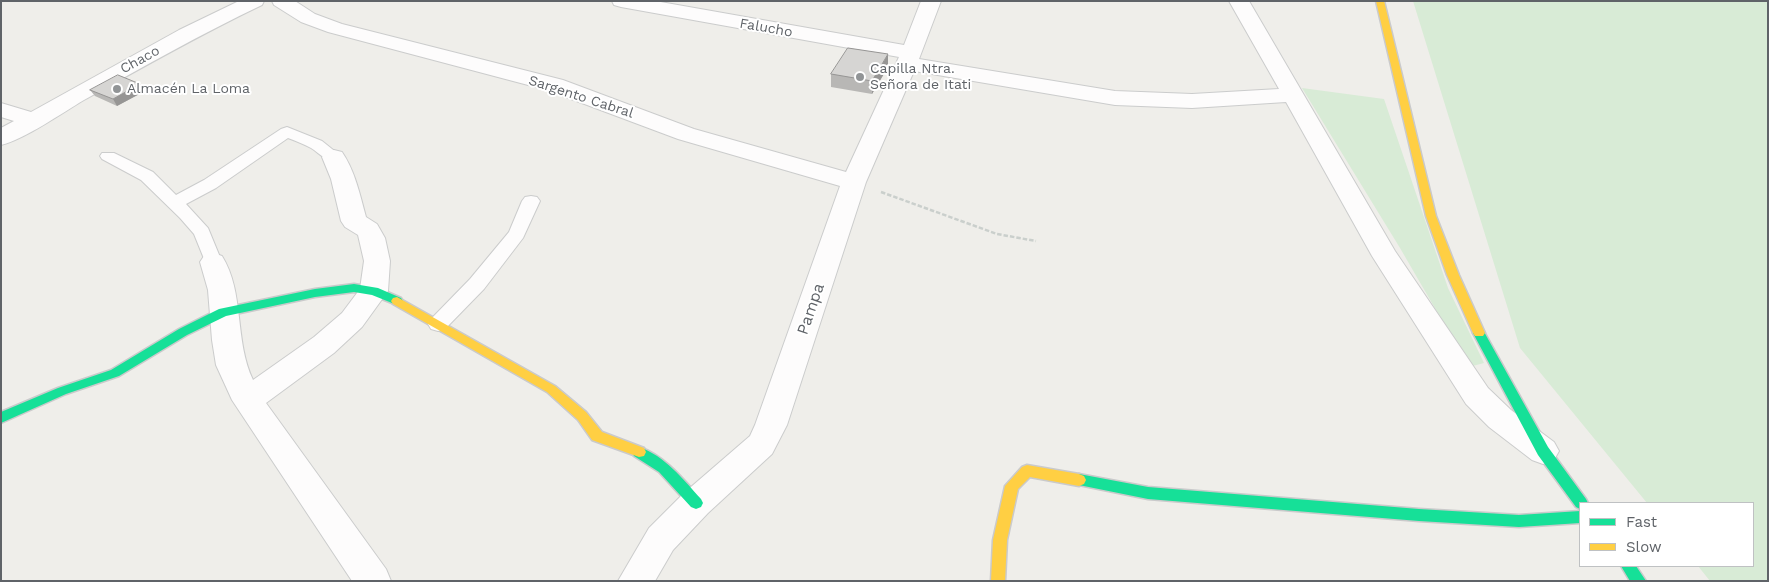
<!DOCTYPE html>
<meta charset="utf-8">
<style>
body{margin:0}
#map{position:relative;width:1769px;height:582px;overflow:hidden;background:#efeeea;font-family:"Work Sans",sans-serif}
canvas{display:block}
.frame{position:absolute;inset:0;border:2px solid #5f6368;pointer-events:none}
.legend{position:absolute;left:1579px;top:502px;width:175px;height:65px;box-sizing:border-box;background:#fff;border:1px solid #bfc1c3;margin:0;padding:6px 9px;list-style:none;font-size:15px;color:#5f6368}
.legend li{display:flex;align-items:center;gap:10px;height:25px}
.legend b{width:25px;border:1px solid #bfc1c3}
</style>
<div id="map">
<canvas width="1769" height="582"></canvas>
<div class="frame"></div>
<ul class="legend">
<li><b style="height:6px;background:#16e098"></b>Fast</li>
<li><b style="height:6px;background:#ffcf43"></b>Slow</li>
</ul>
</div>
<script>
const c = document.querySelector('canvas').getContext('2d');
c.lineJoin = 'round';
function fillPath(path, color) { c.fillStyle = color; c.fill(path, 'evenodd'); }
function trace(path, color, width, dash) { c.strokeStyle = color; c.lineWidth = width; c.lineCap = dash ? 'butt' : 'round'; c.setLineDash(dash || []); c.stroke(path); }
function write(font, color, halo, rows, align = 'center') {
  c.font = font + ' "Work Sans",sans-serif'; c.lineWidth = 4; c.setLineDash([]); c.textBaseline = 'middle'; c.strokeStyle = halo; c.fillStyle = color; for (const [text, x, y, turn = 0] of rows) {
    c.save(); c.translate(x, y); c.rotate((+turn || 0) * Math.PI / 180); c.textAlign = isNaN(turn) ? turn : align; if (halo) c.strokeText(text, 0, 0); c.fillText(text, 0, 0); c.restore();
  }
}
const green = new Path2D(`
 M1413,1h355v580h-58l-12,-15h55v-63h-106l-127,-155z
 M1302,88l82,11 64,189 36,75 -15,4 -69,-119z`);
const path = new Path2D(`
 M881,192l116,42 39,7`);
const lane = new Path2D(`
 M287,127l35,14 20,16 -2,3c-13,4 -19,-6 -29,-12 -7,-4 -15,-7 -23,-10l-72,50 -30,16 22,24 14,34 -3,4 -6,2 -6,-2 -13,-32 -14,-16 -39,-38 -39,-21 -2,-3 2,-3h12l39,19 23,23 28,-15 77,-51z
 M531,196l6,1 3,4 -17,37 -39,51 -39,40 -7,2 -7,-2 -3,-5 3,-5 39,-40 39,-47 13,-31 3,-4z`);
const street = new Path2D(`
 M239,1h25l-2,4c-61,29 -119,62 -178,95 -22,13 -59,39 -83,45v-17l13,-7 -13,-4v-14l30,9 148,-82z
 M272,1h23l20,13 27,10 221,56 131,49 152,43 53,-115 -278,-50 -7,-2 -2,-4h43l249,44 17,-44h20l-22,58 196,32 77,3 87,-5 -50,-88h20l146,250 93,137 23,22 43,32 5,9 -5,9 -11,4 -11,-4 -43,-33 -23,-23 -94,-148 -86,-154 -94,6 -77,-3 -201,-34 -48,111 -79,243 -15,29 -64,59 -35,37 -18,31h-37l31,-53 35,-35 66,-57 5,-11 85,-239 -162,-47 -131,-49 -219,-58 -27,-10 -27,-17z
 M334,150l8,2c13,19 18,43 24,65l11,7 8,14 5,23 -2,30 -26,36 -28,26 -68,50 120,166 5,12h-39l-120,-181 -16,-35 -4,-25 -4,-50 -8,-28 4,-6 9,-3 9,3c23,37 12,84 31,124l61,-43 28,-24 18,-24 4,-28 -6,-26 -13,-8 -4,-6 -10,-42 -9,-22 4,-5z`);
const fast = new Path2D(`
 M354,284l24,4 23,10 2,3 -6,4 -25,-10 -18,-3 -39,5 -89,19 -39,19 -68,41 -53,18 -65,29v-11l57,-24 53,-18 68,-41 40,-20 96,-20z
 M1479,329l4,1 65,117 38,52 2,4h-8v6l-4,-2 -38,-52 -65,-122 2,-3z
 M639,447c26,9 44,32 62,52l2,4 -2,4 -5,2 -5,-2 -32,-35 -25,-16 -2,-4 2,-4z
 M1079,474l69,13 271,22 100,6 61,-4v12l-61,4 -100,-6 -271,-22 -74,-15 -2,-4 2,-4z
 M1621,566h15l10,15h-16z`);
const slow = new Path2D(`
 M1376,1h8l52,215 23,59 26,58 -2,3h-8l-2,-3 -26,-58 -21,-59z
 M397,297l158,89 31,26 16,20 42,16 2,4 -2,4 -5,1 -47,-17 -14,-20 -31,-28 -154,-88 -2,-3 2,-3z
 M1027,465l52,9 5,2 2,4 -2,4 -5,2 -49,-9 -12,12 -11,51 -2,41h-14l2,-41 12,-54 17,-19z`);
const wall = new Path2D(`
 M888,67l-16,27 -41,-7v-13z
 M140,84l5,7 -28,15 -22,-10 -5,-6z`);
const shadedWall = new Path2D(`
 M888,54v13l-16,27v-13z
 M140,84l5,7 -28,15 -4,-7z`);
const building = new Path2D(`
 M848,48l40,6 -16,27 -41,-7z
 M118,75l22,9 -27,15 -23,-9z`);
const markers = [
 [860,77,5,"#919496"],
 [117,89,5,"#919496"]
];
const farStreetnames = [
 ["Falucho",766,28,10],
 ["Chaco",140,60,-29],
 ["Sargento Cabral",581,97,18]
];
const farPoinames = [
 ["Capilla Ntra.",870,69],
 ["Señora de Itati",870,85],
 ["Almacén La Loma",127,89]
];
const streetNames = [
 ["Pampa",811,309,-71]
];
fillPath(green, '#d8ebd6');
trace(lane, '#cbcccc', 2);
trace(street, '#cbcccc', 2);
trace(fast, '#cacacb', 3);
trace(slow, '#cacacb', 3);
trace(path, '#cacfcc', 2.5, [4.5, 2]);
fillPath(lane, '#fdfcfc');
fillPath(street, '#fdfcfc');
fillPath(fast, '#16e098');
fillPath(slow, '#ffcf43');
fillPath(wall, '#b8b7b5');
fillPath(shadedWall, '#969594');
fillPath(building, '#d6d5d3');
trace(building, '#969594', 1);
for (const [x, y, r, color] of markers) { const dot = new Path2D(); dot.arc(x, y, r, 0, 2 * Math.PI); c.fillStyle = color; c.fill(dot); trace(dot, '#fff', 2); }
write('14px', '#5f6368', '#fff', farStreetnames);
write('14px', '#5f6368', '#fff', farPoinames, 'left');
write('16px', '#5f6368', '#fff', streetNames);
</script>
